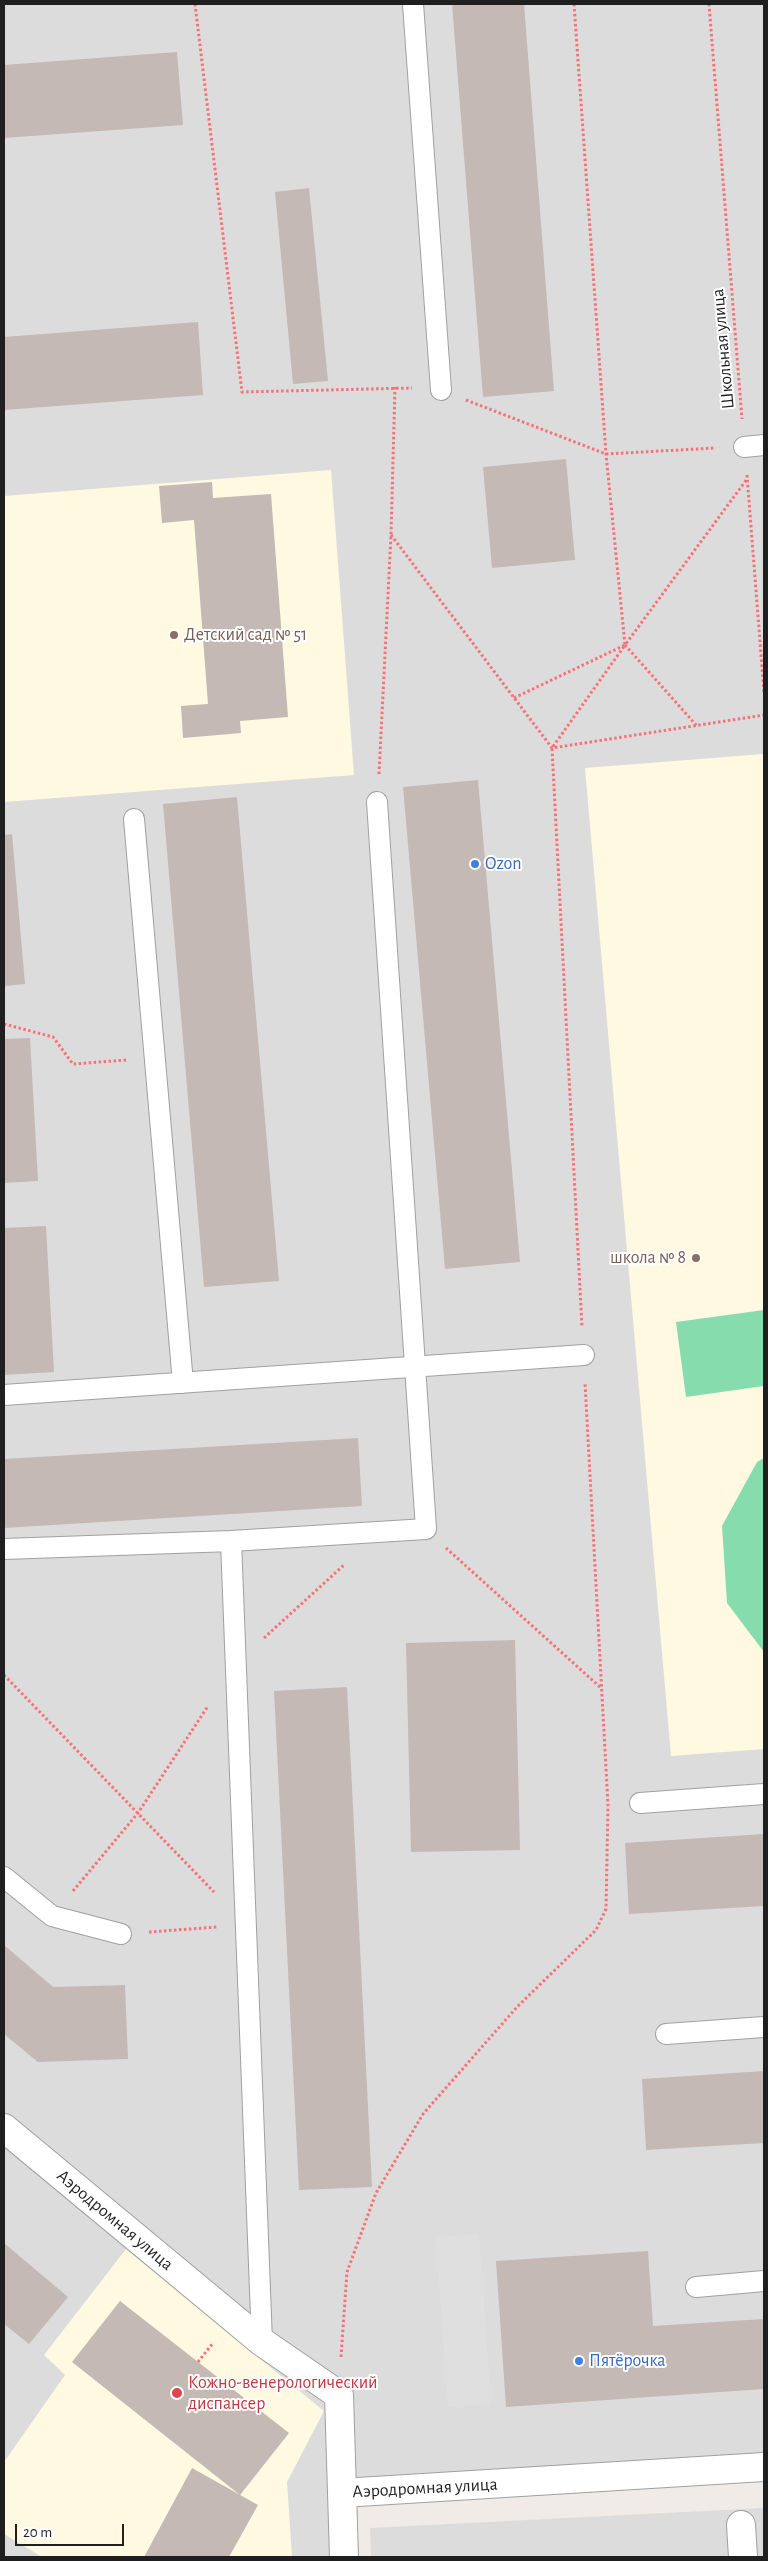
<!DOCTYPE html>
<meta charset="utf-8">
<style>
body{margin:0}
#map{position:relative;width:768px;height:2561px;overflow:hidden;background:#f0ebe6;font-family:"Alegreya Sans",sans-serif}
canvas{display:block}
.frame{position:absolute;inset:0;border:5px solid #1f1f1f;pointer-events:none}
.scale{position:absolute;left:15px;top:2524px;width:109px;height:22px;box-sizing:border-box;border:2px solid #1f1f1f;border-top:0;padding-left:6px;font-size:15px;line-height:18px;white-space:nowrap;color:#1f1f1f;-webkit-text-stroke:4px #fff;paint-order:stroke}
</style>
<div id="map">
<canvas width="768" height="2561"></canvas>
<div class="frame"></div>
<div class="scale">20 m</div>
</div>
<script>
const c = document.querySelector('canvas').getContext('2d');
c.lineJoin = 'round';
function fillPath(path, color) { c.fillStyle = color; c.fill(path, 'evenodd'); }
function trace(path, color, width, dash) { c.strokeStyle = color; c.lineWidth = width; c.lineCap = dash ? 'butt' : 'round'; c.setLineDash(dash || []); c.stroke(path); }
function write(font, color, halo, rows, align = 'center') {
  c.font = font + ' "Alegreya Sans",sans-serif'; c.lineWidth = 4; c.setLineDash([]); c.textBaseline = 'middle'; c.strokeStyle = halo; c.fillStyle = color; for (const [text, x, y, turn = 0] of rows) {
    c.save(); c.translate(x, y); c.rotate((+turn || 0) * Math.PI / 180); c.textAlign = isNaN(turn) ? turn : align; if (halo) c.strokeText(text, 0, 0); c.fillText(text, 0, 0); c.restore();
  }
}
const residential = new Path2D(`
 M4,4h760v2453l-422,36 2,64h-340z
 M764,2508v49h-393l-1,-29z`);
const education = new Path2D(`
 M331,470l23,305 -350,27v-306z
 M764,754v995l-93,7 -86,-988z
 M126,2249l198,162 -37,71 5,75h-250l-38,-23v-72l61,-87 -21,-20z`);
const pitch = new Path2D(`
 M764,1310v76l-78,11 -10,-75z
 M764,1458v194l-37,-49 -5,-77 35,-64z`);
const parking = new Path2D(`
 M479,2234l12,170 -43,3 -12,-170z`);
const building = new Path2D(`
 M452,4h72l30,387 -71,6z
 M177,52l6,73 -179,13v-73z
 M309,188l19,193 -35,3 -18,-192z
 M198,322l5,73 -199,15v-73z
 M566,459l9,101 -83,8 -9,-101z
 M212,482l1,16 58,-4 17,223 -48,4 1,12 -58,5 -2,-32 27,-2 -14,-184 -32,3 -3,-37z
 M478,780l42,482 -75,7 -42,-482z
 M237,797l42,484 -75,6 -41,-483z
 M12,834l13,150 -21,2v-151z
 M30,1038l8,143 -34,2v-144z
 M46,1226l8,146 -50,3v-147z
 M358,1438l4,68 -358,22v-69z
 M515,1640l5,210 -109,2 -5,-209z
 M347,1687l25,500 -73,3 -25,-499z
 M764,1834v72l-135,8 -4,-71z
 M4,1945l49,42 72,-2 3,74 -90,3 -34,-28z
 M764,2071v72l-118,7 -4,-71z
 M4,2243l64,54 -39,47 -25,-20z
 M648,2251l5,75 111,-7v70l-258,18 -10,-146z
 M120,2301l169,132 -49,62 -168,-133z
 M192,2468l66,37 -29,52h-85z`);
const path = new Path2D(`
 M195,4l47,388 170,-4
 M574,4l32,450 19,191 -73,103 30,579
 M709,4l33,415
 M466,400l140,54 109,-6
 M747,475l17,218
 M391,535l161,213 212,-33
 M625,645l72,81
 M514,698l111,-53 122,-166
 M379,774l12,-239 4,-148
 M4,1024l49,13 20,27 53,-4
 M446,1548l155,140
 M264,1638l80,-73
 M4,1675l210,217
 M73,1891l65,-78 70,-107
 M149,1932l68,-5
 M341,2357l6,-85 29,-79 47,-79 94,-107 79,-77 10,-21 2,-104 -23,-422
 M198,2362l15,-19`);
const lane = new Path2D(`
 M413,4l28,386
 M744,447l20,-2
 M134,819l49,564
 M4,1395l580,-40
 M231,1541l31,801
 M4,1549l227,-8 195,-12 -49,-727
 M640,1803l124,-9
 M4,1877l48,39 69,18
 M666,2034l98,-7
 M696,2287l68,-6`);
const street = new Path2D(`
 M4,2128l258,214 77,53 5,162
 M342,2493l422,-26
 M741,2525l2,32`);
const markers = [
 [174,635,5,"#8d6e63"],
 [475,864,5,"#3f7fe0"],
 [696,1258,5,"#8d6e63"],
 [579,2361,5,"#3f7fe0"],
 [177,2393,6,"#e0444e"]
];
const streetNames = [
 ["Школьная улица",723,349,-95],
 ["Аэродромная улица",115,2220,40],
 ["Аэродромная улица",425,2488,-3]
];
const educationNames = [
 ["Детский сад № 51",184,635],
 ["школа № 8",686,1258,"right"]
];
const shopNames = [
 ["Ozon",485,864],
 ["Пятёрочка",589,2361]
];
const healthNames = [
 ["Кожно-венерологический",188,2383],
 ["диспансер",188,2404]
];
fillPath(residential, '#dddcdc');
fillPath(education, '#fef9e0');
fillPath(pitch, '#86dcac');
fillPath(parking, '#dfdfdf');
fillPath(building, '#c4b9b5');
trace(lane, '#a0a0a0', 22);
trace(street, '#a0a0a0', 30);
trace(path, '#f67179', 3, [2.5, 2.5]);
trace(lane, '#fff', 20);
trace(street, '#fff', 28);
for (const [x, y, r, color] of markers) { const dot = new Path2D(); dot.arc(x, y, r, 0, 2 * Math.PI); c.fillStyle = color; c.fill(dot); trace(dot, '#fff', 2); }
write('18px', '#1f1f1f', '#fff', streetNames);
write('18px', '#785e54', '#fff', educationNames, 'left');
write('18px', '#366cbe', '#fff', shopNames, 'left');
write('18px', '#be3a42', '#fff', healthNames, 'left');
</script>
